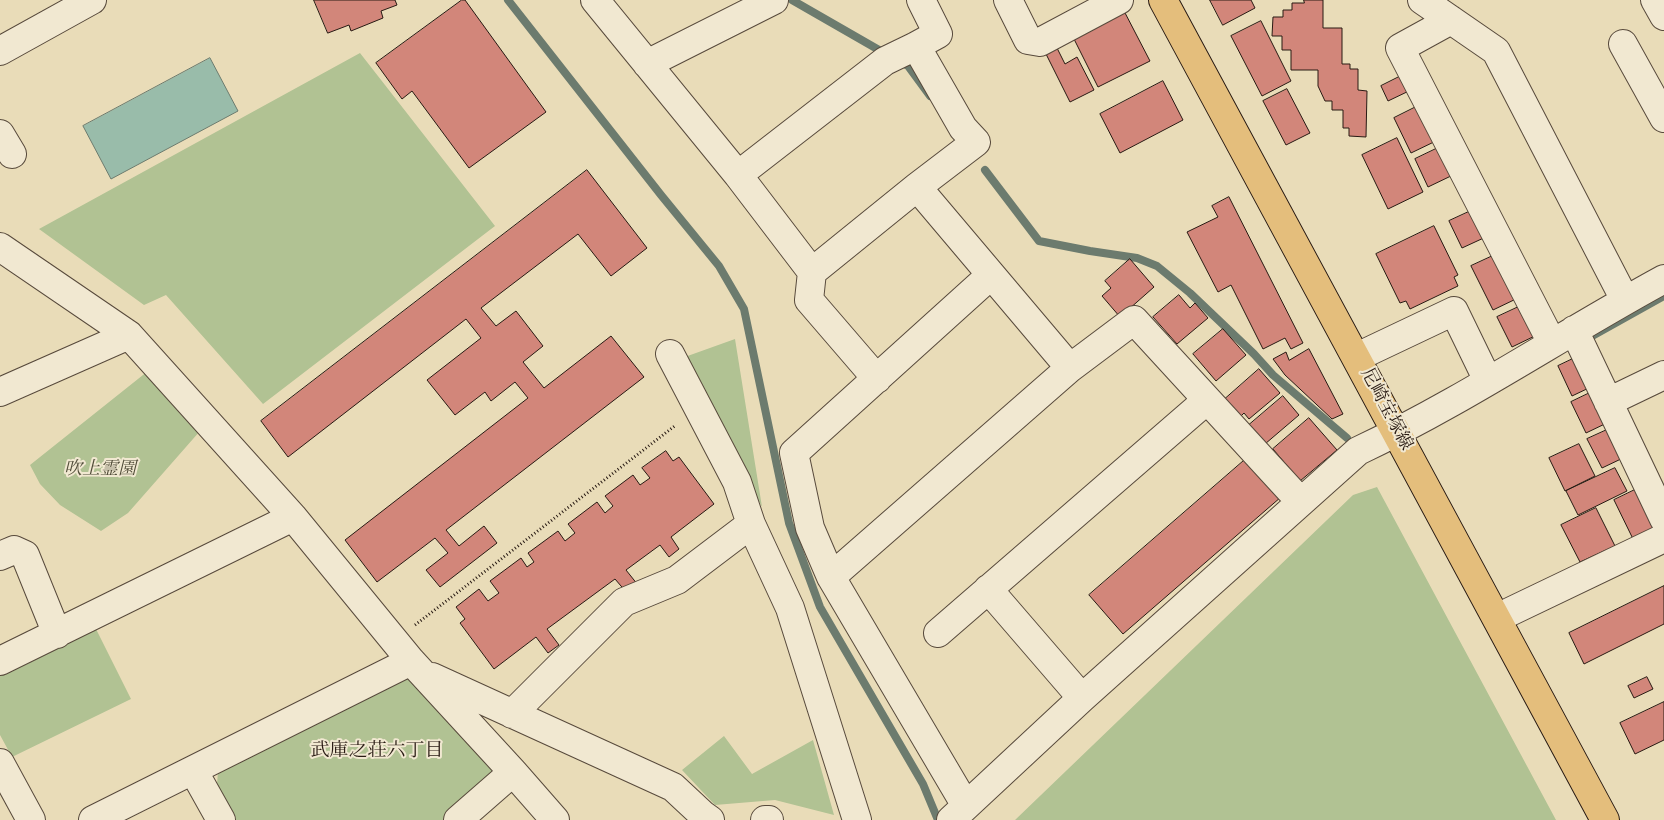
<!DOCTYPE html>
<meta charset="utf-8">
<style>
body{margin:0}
canvas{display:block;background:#e9dcb8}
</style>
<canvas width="1664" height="820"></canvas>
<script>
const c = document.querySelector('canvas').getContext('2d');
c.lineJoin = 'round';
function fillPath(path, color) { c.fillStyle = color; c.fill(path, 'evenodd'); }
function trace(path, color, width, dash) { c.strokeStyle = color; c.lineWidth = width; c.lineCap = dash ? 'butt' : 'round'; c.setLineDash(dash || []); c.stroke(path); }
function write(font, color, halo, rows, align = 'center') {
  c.font = font + ' "Sorts Mill Goudy","Noto Serif JP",serif'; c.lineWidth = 4; c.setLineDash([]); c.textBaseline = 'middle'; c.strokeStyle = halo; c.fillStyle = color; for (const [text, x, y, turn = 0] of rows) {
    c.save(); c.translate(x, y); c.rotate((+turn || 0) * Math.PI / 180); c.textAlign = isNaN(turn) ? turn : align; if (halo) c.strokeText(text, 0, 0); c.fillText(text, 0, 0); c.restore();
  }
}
const green = new Path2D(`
 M360,53l135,173 -232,178 -97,-109 -22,10 -105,-76z
 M735,339l27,168 -80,-149z
 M148,371l52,60 -72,82 -27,18 -41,-26 -20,-21 -10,-19z
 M1377,487l179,333h-541l338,-325z
 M96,629l35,70 -119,58 -12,-22v-59z
 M401,678l12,1 83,93 -49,48h-211l-19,-35 1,-14z
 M724,736l28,38 61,-34 21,75 -59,-15 -60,5 -33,-35z`);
const water = new Path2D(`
 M210,58l28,53 -127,68 -28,-53z`);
const stream = new Path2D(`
 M508,0l153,195 58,71 25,43 45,214 31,84 103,177 15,36
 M792,0l94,54
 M898,61l10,5 22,30
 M985,170l54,71 51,10 47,7 20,8 33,27 64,61 19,21 74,63
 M1585,340l79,-44`);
const building = new Path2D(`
 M314,0h81l2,5 -16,6 2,7 -32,13 -2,-6 -21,8z
 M462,0h3l81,112 -77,56 -57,-77 -10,8 -26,-36z
 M1210,0h41l4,8 -32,17z
 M1304,0h19v28h19v36h8v5h8v21l9,1 -1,46 -17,-1v-8h-6v-18h-11v-9h-7l-7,-15v-16h-27v-20h-9v-14h-10l1,-19h10v-7h9v-7h12z
 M1123,9l27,52 -52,26 -26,-52z
 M1261,21l30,60 -29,15 -31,-60z
 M1055,44l10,20 12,-7 17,33 -24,12 -26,-52z
 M1403,75l8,15 -23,11 -7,-15z
 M1163,81l20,39 -63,33 -20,-39z
 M1287,89l23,44 -24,12 -23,-44z
 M1420,105l18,35 -27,13 -17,-35z
 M1397,138l26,54 -35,17 -26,-54z
 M1440,147l13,28 -25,12 -13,-28z
 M587,170l60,78 -36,28 -33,-42 -97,74 15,18 20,-15 27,35 -20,16 21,26 67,-52 33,41 -198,153 13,16 25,-20 13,17 -57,44 -14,-17 22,-17 -13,-15 -58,44 -32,-42 183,-142 -13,-16 -24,19 -6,-9 -30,23 -28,-35 54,-42 -15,-19 -178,138 -27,-36z
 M1229,197l74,146 -12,6 -6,-11 -22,11 -32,-64 -13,7 -31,-60 31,-15 -6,-11z
 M1475,209l13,27 -26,12 -13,-27z
 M1434,226l24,49 -4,2 4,9 -48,23 -4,-8 -6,2 -24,-49z
 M1497,254l21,44 -25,12 -22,-44z
 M1130,259l24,28 -34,30 -18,-21 9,-8 -6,-7z
 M1179,295l11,13 5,-5 13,15 -31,26 -24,-27z
 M1527,303l14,30 -29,14 -15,-30z
 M1223,329l23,26 -30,26 -23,-27z
 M1309,349l34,65 -11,5 -47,-44 -12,-16 13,-7 3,8z
 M1579,356l14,30 -21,10 -14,-30z
 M1259,369l21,24 -31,26 -5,-6 -4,4 -15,-18z
 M1596,390l15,31 -25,12 -15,-31z
 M1283,396l16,19 -34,29 -16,-19z
 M1309,418l28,32 -37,31 -27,-32z
 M1609,429l14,29 -21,10 -15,-29z
 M1579,444l16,32 -30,15 -16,-33z
 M666,451l7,10 6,-4 35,47 -43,33 8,12 -10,8 -9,-12 -34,25 12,15 -11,8 -12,-14 -68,50 12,16 -11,8 -12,-16 -42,32 -34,-46 5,-4 -9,-12 23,-18 9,12 11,-8 -9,-12 31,-23 6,9 7,-5 -6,-9 30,-22 7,10 10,-8 -7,-9 29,-22 8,11 8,-7 -8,-10 28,-21 7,10 10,-7 -8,-10z
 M1247,458l34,39 -158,137 -34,-39z
 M1615,468l12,23 -49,24 -12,-24z
 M1643,486l15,43 -24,12 -20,-41z
 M1596,508l19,38 -35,16 -19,-37z
 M1664,586v38l-80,40 -15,-31z
 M1647,677l6,12 -19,9 -6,-12z
 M1664,702v38l-29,14 -15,-31z`);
const path = new Path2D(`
 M415,625l261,-200`);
const minor = new Path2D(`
 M595,0l143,175 74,97
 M1008,0l20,40 12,2 79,-42
 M1422,0l74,51 129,249
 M1655,0l9,16
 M1451,20l-51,28 152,295
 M1623,44l41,74
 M0,51l92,-51
 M647,64l127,-64
 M0,134l12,20
 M738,175l147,-114 31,-15
 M917,187l153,181 64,-48 167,182
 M0,247l129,88 164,182 118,144 102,111 42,48
 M1574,330l90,189
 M670,354l67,128 14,42 39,84 67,212
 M1357,357l97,-46 34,70
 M877,379l-68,-79 3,-28 105,-85 59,-45 -13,-14 -47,-82 22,-12 -17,-34
 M0,392l129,-57
 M1608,402l56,-27
 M0,556l14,-6 11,5 32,79
 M831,577l239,-209
 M988,589l94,109
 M1497,618l167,-80
 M938,633l269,-233
 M0,661l293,-144
 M432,677l241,110 30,28 7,5
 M512,714l112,-112 53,-22 74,-56
 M0,763l31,57
 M193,770l28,50
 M966,806l-135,-229 -21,-49 -16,-75 197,-178
 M93,820l318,-159
 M458,820l55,-48
 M765,820h4
 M951,820l131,-122 276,-247c106,-50 203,-116 306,-172`);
const major = new Path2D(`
 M1163,0l442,820`);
const streetNames = [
 ["尼崎宝塚線",1385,410,62]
];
const parkNames = [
 ["吹上霊園",100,471]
];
const neighbourhoodNames = [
 ["武庫之荘六丁目",377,753]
];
fillPath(green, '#b1c293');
fillPath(water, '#99bcaa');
trace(water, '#6c7b6e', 1);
trace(stream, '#6c7b6e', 8);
fillPath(building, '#d2867a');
trace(building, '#281a13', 1);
trace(minor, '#584a3c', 30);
trace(major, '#281a13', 30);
trace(path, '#281a13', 3, [1, 2.5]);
trace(minor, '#f1e8d1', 28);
trace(major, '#e4be7c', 28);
write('18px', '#281a13', '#f1e8d1', streetNames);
write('italic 18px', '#514c39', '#f1e8d1', parkNames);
write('19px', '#281a13', '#f1e8d1', neighbourhoodNames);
</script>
